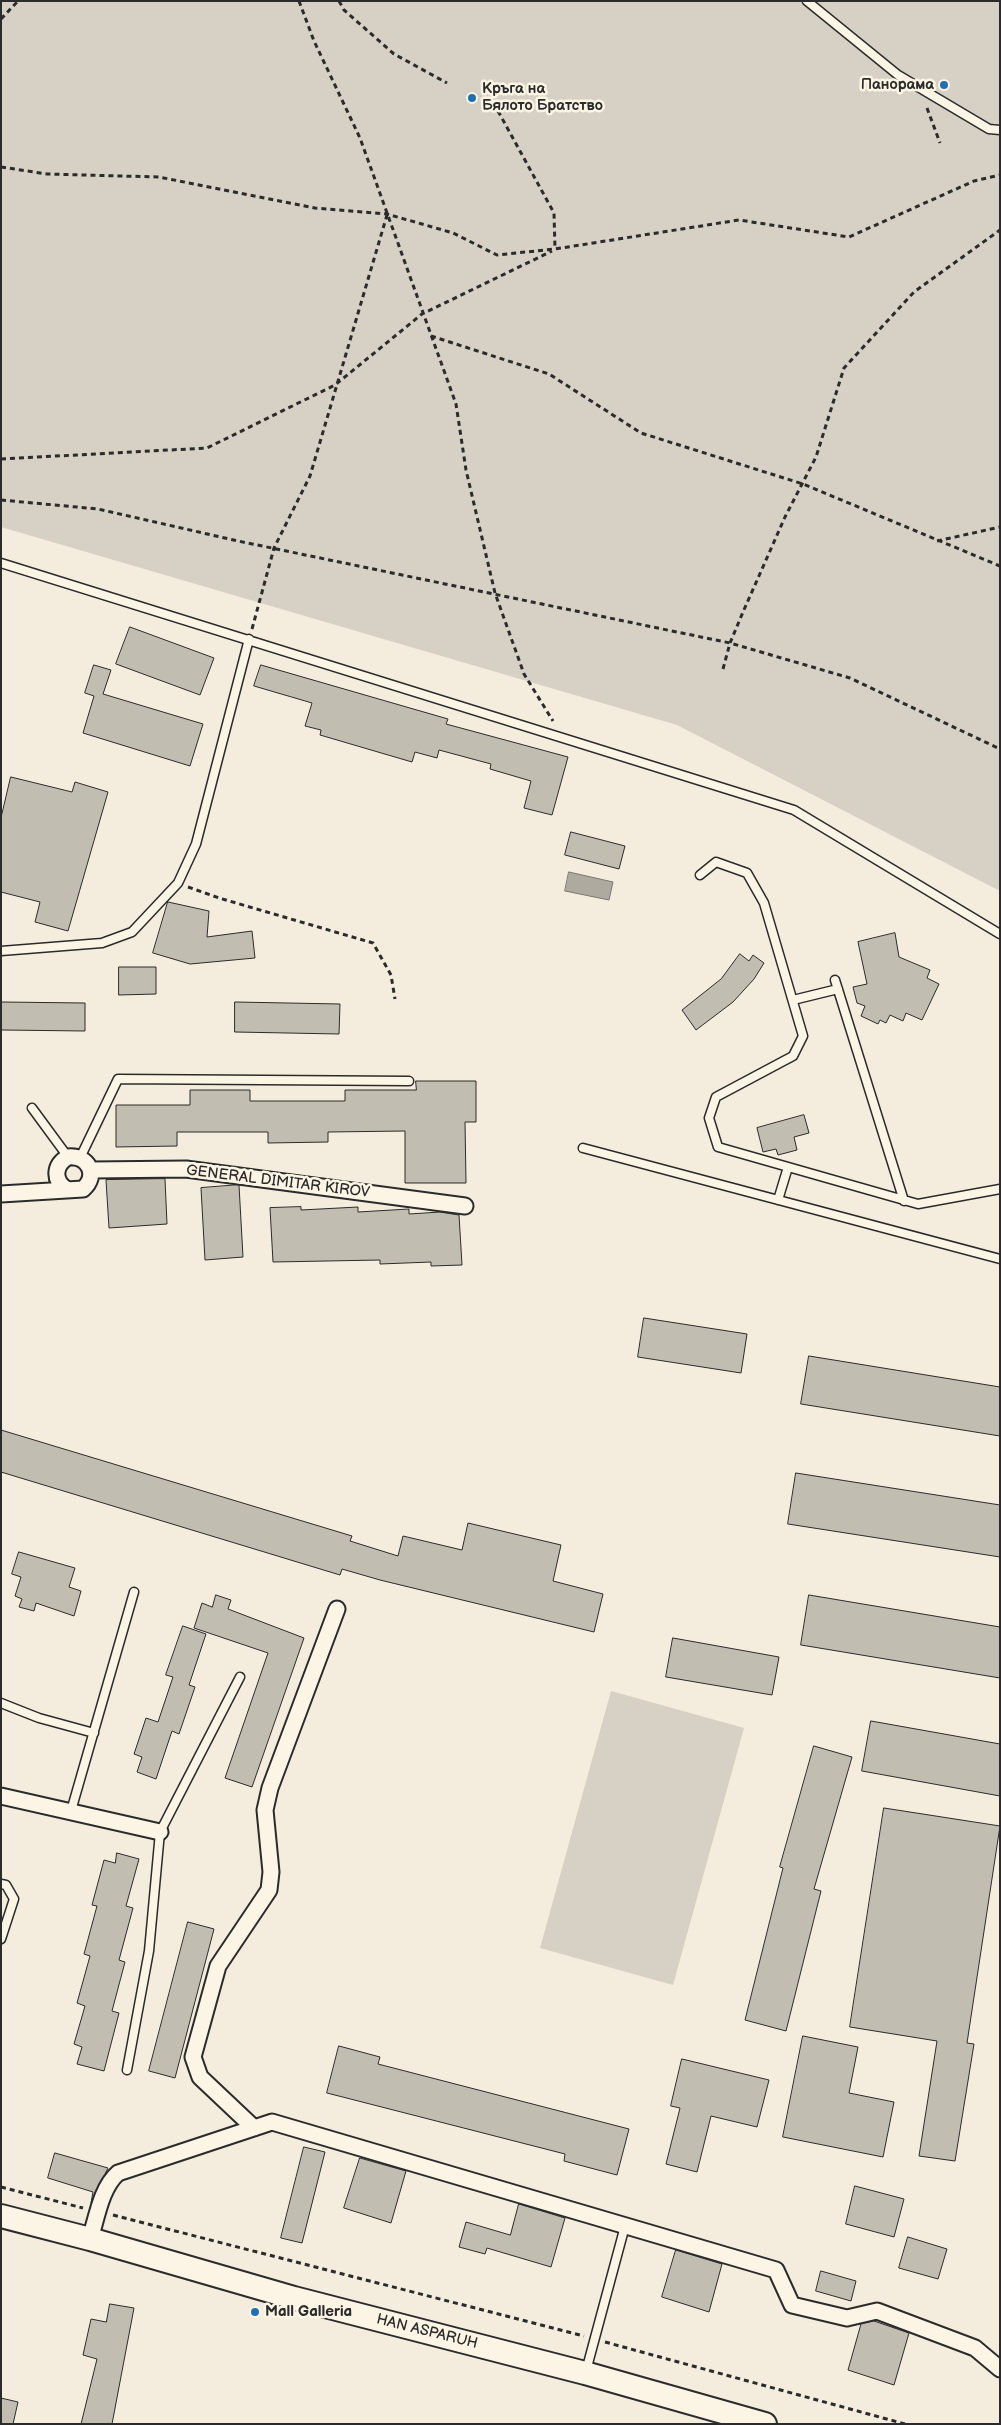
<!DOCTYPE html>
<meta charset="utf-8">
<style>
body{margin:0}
#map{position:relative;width:1001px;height:2425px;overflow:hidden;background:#f4edde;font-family:"Balsamiq Sans",sans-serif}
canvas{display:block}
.frame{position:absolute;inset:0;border:2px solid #2b2b2b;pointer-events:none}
</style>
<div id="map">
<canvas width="1001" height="2425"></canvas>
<div class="frame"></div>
</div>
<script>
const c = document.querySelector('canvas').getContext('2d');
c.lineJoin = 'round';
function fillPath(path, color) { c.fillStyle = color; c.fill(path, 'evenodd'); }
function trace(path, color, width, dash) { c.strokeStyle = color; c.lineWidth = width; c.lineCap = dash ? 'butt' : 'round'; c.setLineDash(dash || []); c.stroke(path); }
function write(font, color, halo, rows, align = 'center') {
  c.font = font + ' "Balsamiq Sans",sans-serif'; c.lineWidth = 5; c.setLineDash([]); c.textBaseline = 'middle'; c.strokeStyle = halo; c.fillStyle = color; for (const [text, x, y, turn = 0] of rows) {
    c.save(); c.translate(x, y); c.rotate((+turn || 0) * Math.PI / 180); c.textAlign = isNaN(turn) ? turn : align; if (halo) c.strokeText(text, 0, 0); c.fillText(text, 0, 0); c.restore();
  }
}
const green = new Path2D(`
 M1,1h999v890l-323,-166 -676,-198z
 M611,1691l133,37 -71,257 -133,-37z`);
const water = new Path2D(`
 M569,872l44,10 -4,18 -44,-9z`);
const building = new Path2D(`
 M130,627l84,31 -14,37 -84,-31z
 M94,665l17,5 -8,24 100,30 -13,42 -107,-33 11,-37 -9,-3z
 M261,665l187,54 -2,5 122,33 -16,58 -28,-7 7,-27 -41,-12 1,-5 -52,-14 -2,8 -22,-6 -3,10 -92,-27 1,-5 -16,-4 7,-23 -58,-17z
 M11,777l61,15 3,-10 33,10 -40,139 -33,-9 5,-20 -39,-10v-74z
 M571,832l54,14 -6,23 -54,-14z
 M168,902l41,9 -2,26 45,-6 3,27 -65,6 -37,-11z
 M895,933l4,24 31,13 -3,8 12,6 -17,36 -16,-7 -3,8 -13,-6 -4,8 -6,-3 -2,4 -17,-8 4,-10 -8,-3 -4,-16 14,-3 -9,-42z
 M740,954l9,7 4,-6 11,8 -10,16 -21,23 -37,28 -14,-20 39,-31z
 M119,967h37v27l-37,1z
 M1,1002l84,1v28l-84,-1z
 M235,1002l105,2 -1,30 -104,-2z
 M416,1081h60v41h-11l1,61h-61v-52l-77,1v10l-60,1v-11h-91v14l-61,1v-42h74v-15h60v11h95v-11h71z
 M804,1115l5,18 -15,4 3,13 -19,5 -2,-6 -13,3 -6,-24z
 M165,1179l2,45 -58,4 -3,-48z
 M239,1185l4,72 -38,3 -4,-72z
 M301,1207v3l57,-3v5l51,-3v5l31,-2 19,3 3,50 -31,1v-4l-51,2v-4l-107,2 -3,-54z
 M644,1318l103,16 -6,39 -103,-16z
 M809,1356l191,31v49l-199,-32z
 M1,1430l351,106 -2,5 48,15 5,-20 59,14 6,-27 93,22 -8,36 50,13 -9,38 -214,-52 -38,-11 -2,6 -339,-103z
 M796,1473l204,32v52l-212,-33z
 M19,1552l56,16 -6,19 12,4 -7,25 -38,-13 -2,8 -15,-4 3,-8 -7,-3 6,-19 -9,-3z
 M216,1595l15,5 -3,9 76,29 -52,149 -27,-9 43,-125 -74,-25 8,-25 10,4z
 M809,1595l191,32v51l-199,-33z
 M183,1626l23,8 -17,51 6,2 -16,47 -7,-3 -16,48 -19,-7 5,-15 -8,-3 12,-36 12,4 15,-45 -7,-2z
 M673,1638l106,19 -7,38 -106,-18z
 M871,1721l129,23v52l-138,-25z
 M814,1746l38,11 -38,132 7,2 -35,140 -41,-11 38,-152 -3,-1z
 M884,1808l116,18 -33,217 7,1 -19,117 -36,-5 18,-115 -87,-14z
 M117,1853l22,6 -13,47 7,2 -14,52 6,2 -13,49 7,2 -15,58 -27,-7 5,-17 -8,-3 11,-38 -8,-3 13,-47 -6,-2 13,-48 -5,-1 12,-45 11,3z
 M188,1922l26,7 -39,149 -26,-7z
 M803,2036l55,11 -9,46 45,9 -11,55 -100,-20z
 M339,2046l41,11 -2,7 251,65 -12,46 -53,-14 1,-7 -238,-61z
 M682,2059l87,21 -12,47 -46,-11 -14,56 -31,-8 14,-56 -9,-2z
 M304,2147l21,5 -23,91 -21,-5z
 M55,2153l53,15 -17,35 2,-11 -45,-14z
 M360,2158l46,13 -15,52 -47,-15z
 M855,2186l49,13 -10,38 -48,-13z
 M519,2204l46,14 -14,49 -64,-19 -2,6 -26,-7 7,-25 44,13z
 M908,2237l39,12 -9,30 -39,-11z
 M676,2250l46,14 -13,48 -47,-15z
 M821,2271l35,10 -5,20 -35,-10z
 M110,2304l24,4 -22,116h-31l16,-65 -14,-4 8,-36 15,3z
 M874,2321l35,12 -15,52 -46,-15 13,-46z
 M1,2398l17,4 -5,22h-12z`);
const path = new Path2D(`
 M299,1l15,40 46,97 96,266 10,66 29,123 29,81 29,47
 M339,1l5,9 50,44 53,29
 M1,19l17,-18
 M927,108l13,35
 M498,111l56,102 1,36
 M1,167l46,7 112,3 156,31 72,6 66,19 44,22 58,-6 184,-29 110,17 125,-56 26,-6
 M431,336l118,38 92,59 162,51 197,82
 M1,459l206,-11 128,-63 87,-71 130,-63
 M1,500l97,9 140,32 492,102 120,35 150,71
 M937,541l63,-14
 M252,629l22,-81 36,-72 77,-261
 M723,669l7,-26 13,-31 42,-95 31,-60 28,-89 70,-76 86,-62
 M188,887l31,11 154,45 18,32 4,24
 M1,2187l82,21
 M113,2215l471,121
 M605,2342l300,82`);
const service = new Path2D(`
 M807,1l91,74 91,54 11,1
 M1,563l793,247 206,124
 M700,875l16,-13 31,11 17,30 39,133 -10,20 -77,41 -7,21 9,29 200,57 82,-15
 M1,951l101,-8 30,-11 46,-49 18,-39 53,-205
 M835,980l69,221
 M793,1000l45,-11
 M32,1108l36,49
 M583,1148l417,111
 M80,1158l38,-79 291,2
 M778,1200l10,-33
 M1,1703l38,15 55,15
 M71,1811l63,-219
 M1,1884l5,1 8,14 -13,40
 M127,2070l22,-119 11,-119 80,-155
 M586,2371l39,-145`);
const minor = new Path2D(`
 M91,1170l95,-1 279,37
 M1,1194l82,-5c16,-14 5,-34 -15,-32 -14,8 -15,23 -2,32
 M1,1796l159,36
 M254,2128l-54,-51 -7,-20 25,-91 51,-76 2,-18 -6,-62 5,-22 67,-179
 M90,2239c7,-22 11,-51 28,-66l154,-51 504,148 16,35 55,13 30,-7 98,37 25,21`);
const primary = new Path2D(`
 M1,2216l89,23 204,59 291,75 180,51`);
const markers = [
 [944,85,5,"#1f6fb2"],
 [472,98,5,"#1f6fb2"],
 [255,2312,5,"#1f6fb2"]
];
const poiNames = [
 ["Панорама",934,85,"right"],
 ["Кръга на",482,89],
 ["Бялото Братство",482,106],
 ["Mall Galleria",265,2312]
];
const streetNames = [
 ["GENERAL DIMITAR KIROV",278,1182,7],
 ["HAN ASPARUH",427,2332,14]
];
fillPath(green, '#d6d1c4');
fillPath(water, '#afaaa0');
trace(water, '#7a7771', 1);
fillPath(building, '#c2bdb1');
trace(building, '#2b2b2b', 1);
trace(service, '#2b2b2b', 11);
trace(minor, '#2b2b2b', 19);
trace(primary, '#2b2b2b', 26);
trace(path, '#2b2b2b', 3, [5, 4]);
trace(service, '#fcf5e5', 8);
trace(minor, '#fcf5e5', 15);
trace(primary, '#fcf5e5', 22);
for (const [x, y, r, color] of markers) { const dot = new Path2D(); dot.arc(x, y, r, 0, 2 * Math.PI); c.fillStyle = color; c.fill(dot); trace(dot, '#fcf5e5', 2); }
write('bold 15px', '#2b2b2b', '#fcf5e5', poiNames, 'left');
write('15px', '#2b2b2b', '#fcf5e5', streetNames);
</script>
